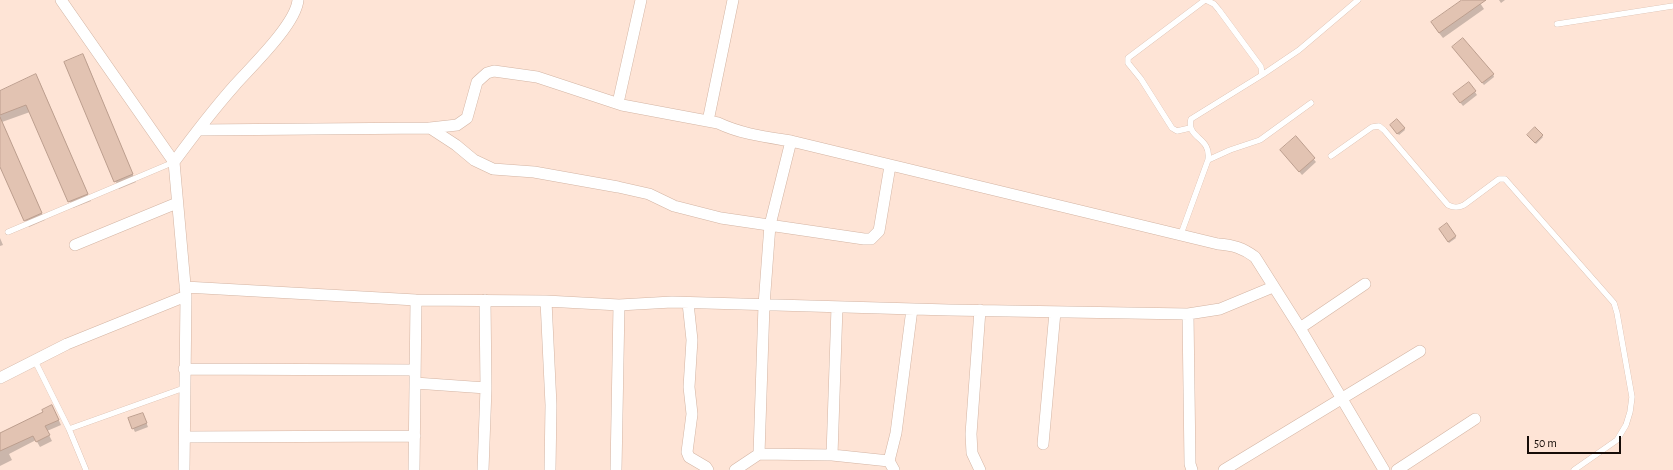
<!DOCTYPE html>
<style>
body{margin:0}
#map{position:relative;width:1673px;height:470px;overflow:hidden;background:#fee4d6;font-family:"Alegreya Sans",sans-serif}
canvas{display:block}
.scale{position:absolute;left:1527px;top:436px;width:94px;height:18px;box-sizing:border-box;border:2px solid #160c07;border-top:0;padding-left:5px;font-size:12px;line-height:14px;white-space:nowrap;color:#160c07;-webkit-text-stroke:3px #fee4d6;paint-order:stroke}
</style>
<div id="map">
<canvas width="1673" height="470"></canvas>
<div class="scale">50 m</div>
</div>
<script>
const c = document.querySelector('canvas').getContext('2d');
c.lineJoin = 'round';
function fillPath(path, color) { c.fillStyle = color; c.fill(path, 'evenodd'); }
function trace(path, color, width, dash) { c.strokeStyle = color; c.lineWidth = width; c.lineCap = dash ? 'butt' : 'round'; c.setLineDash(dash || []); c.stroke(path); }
const shadow = new Path2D(`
 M1463,0h15l6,9 -41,29 -8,-10z
 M1499,0h6l-4,3z
 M1455,50l38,24 1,3 -10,8z
 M65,63h22l49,119 -17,7z
 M40,83l51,118 -18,7 -43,-96 -28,10 43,98 -16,7 -29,-62v-72z
 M1469,83l8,12 -14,11 -7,-9z
 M1392,127l12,1 1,2 -6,5z
 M1529,136h13l1,1 -7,7z
 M1296,138l20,24 -14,13 -18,-22z
 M1447,224l9,14 -7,5 -9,-14z
 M0,238l3,7 -3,1z
 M55,412l6,13 -14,6 5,10 -12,6 -4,-7 -27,14 3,6 -12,6v-32z
 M143,414l5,13 -13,5 -2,-4z`);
const building = new Path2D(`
 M1462,0h24l-47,33 -8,-11z
 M1463,38l31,36 -12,9 -30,-36z
 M83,54l50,120 -19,8 -50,-120z
 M36,74l52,120 -20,8 -42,-97 -26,10v-24z
 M1469,82l7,9 -16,12 -7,-9z
 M0,117l42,96 -18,8 -24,-54z
 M1397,119l8,9 -8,6 -7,-9z
 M1535,127l8,8 -8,8 -8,-8z
 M1296,136l19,22 -16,14 -19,-22z
 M1447,223l9,13 -8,6 -9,-13z
 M52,405l7,15 -14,6 5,9 -14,7 -3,-6 -33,15v-18l43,-21 -1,-2z
 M143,413l4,10 -15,6 -4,-11z`);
const lane = new Path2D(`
 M1557,24l116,-18
 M1262,75l37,-25 59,-50
 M1190,128l-13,3 -5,-3 -31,-49 -13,-16v-5l77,-58
 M1331,156l41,-29 7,-1 5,4 64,75c6,3 10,3 16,0l35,-26h6l109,124 3,10 15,84 -2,15 -4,13 -9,15 -43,30
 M1208,160l22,-10 30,-10 51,-37
 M8,232l166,-70
 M1181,234l27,-74c4,-23 -22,-21 -17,-41l71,-44 -1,-8 -42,-57 -5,-6 -8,-4
 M35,361l34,68 17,41
 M69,429l115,-41`);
const street = new Path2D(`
 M61,0l113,162 12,134 -2,174
 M618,103l23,-103
 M708,121l25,-121
 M430,128l26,17 18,15 19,9 41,3 84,15 31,7 25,12 47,12 143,21h7l8,-8 11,-65
 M198,130l232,-2 27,-3 10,-7 10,-36 10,-9 7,-2 43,6 85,28 96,18c23,11 48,14 73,18l427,103c15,1 25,4 37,13l45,71 84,142
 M791,141l-21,84 -6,80 -5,149 73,1 57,6 5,9
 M174,162c19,-26 39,-52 61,-77 16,-18 61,-61 63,-85
 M75,245l102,-42
 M185,287l231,13 130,1 73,4 53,-3 277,8 239,4 32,-5 53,-22
 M546,301l5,104 -1,65
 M688,303l4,37 -3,47 3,27 -5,38 2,5 17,10 2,3
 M980,310l-9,124 1,19 8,17
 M1188,314l2,150 2,6
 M1300,328l65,-44
 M184,369l231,1
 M0,378l67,-34 119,-48
 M415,383l71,5
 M185,437l230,-1
 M1043,444l12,-132
 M832,455l5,-148
 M889,461l7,-28 16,-124
 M414,470l2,-170
 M483,470l3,-82 -1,-88
 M616,470l3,-165
 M735,470l24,-16
 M1224,470l196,-119
 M1397,470l78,-51`);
fillPath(shadow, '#0003');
fillPath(building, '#e2c3b2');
trace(building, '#bc9e8e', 1);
trace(lane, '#d3b4a3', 6);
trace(street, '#d3b4a3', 12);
trace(lane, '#fff', 5.5);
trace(street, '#fff', 11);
</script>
